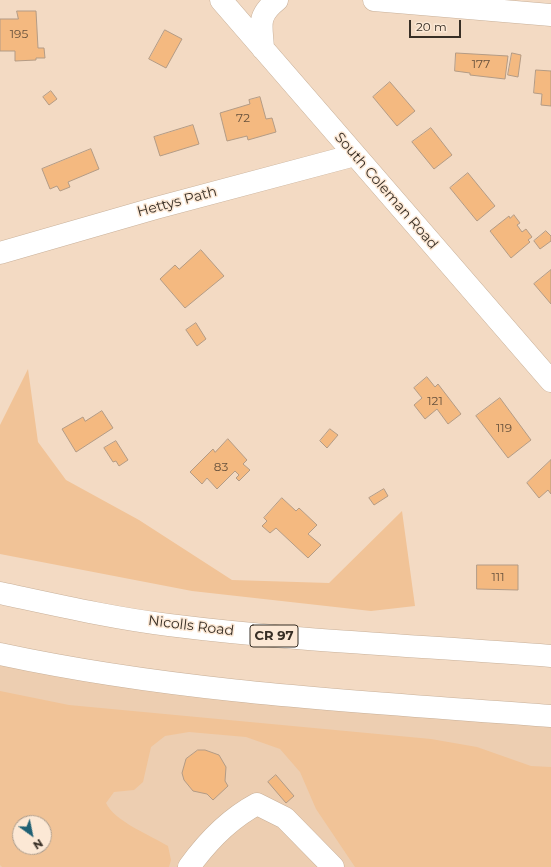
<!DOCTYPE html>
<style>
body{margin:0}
#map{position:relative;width:551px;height:867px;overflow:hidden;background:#f3dac3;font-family:Montserrat,sans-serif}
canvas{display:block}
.north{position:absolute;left:12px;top:815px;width:40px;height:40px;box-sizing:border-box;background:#fce8d5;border:1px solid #ad9e8f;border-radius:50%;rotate:147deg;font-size:11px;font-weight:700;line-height:16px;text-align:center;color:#372e25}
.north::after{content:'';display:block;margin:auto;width:14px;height:18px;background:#1f6074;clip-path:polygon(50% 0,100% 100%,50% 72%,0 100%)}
.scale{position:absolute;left:409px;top:20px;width:52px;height:18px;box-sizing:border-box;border:2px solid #372e25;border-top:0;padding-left:5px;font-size:12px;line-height:14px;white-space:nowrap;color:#372e25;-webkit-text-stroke:3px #fce8d5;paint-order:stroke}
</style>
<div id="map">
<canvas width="551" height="867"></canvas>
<div class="north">N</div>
<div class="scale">20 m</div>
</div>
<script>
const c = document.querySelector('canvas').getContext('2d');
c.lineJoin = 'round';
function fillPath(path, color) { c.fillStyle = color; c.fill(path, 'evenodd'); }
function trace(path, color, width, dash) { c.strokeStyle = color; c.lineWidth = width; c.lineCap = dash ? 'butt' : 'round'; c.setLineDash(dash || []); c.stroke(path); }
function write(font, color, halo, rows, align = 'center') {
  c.font = font + ' Montserrat,sans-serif'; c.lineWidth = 3; c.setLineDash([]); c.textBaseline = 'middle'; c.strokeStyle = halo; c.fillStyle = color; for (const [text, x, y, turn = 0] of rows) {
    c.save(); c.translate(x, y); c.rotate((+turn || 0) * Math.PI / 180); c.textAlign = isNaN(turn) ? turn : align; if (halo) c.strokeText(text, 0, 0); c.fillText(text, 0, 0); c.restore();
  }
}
const built = new Path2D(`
 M0,654l551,62v151h-551zM20,823h24v24h-24z`);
const green = new Path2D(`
 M28,369l10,73 28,38 73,40 93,60 97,3 73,-72 13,95 -44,5 -179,-20 -192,-37v-129z
 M0,691l69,14 362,34 46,8 54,19 20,1v100h-196l-39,-58 -16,-37 -20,-23 -34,-12 -57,-5 -24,4 -14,11 -8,35 -9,8 -20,2 -8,11c8,18 44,32 62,43l3,14 -2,7h-167l-2,-2zM20,823h24v24h-24z`);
const building = new Path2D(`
 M17,11h19l2,37h6l1,10h-9v2l-21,1v-10h-15v-32h18z
 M165,30l17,9 -16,29 -17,-9z
 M456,53l52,3 -3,23 -35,-4v-2l-15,-2z
 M512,53l9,2 -3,22 -10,-2z
 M536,70l15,1v35l-10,-1 1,-11 -8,-1z
 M390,82l25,29 -18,15 -24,-29z
 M51,91l6,8 -8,6 -6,-8z
 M260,97l6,22 6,-1 4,14 -28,8 -1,-4 -20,5 -7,-28 30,-9 -1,-4z
 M193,125l6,19 -39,12 -6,-19z
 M431,128l21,27 -18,14 -22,-27z
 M91,149l8,20 -31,13 2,5 -10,4 -3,-5 -7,3 -8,-20z
 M468,173l27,33 -18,15 -27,-33z
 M514,215l6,8 -3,2 5,7 4,-3 6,8 -4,3 2,2 -19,16 -21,-27 19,-15 1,2z
 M546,231l5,5v5l-11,8 -6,-8z
 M201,250l23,26 -39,32 -25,-29 15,-14 4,4z
 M551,270v34l-17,-20z
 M196,323l10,16 -9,7 -11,-16z
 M427,377l8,10 3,-3 23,30 -13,10 -11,-15 -12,10 -11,-14 8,-7 -8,-10z
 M500,398l31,42 -23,18 -32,-42z
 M102,411l11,17 -37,24 -14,-23 21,-12 2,4z
 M330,429l8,6 -11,13 -7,-7z
 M228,439l19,21 -4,4 7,6 -11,11 -3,-3 3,-3 -4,-4 -18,18 -10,-11 -5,6 -12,-12 23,-23 2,3z
 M116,441l12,19 -9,6 -3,-5 -3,1 -9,-14z
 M551,460v34l-3,-4 -9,8 -12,-15z
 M384,489l4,7 -14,9 -5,-7z
 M282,498l14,13 3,-3 18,17 -9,9 13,11 -13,13 -32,-30 -6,5 -8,-7 5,-5 -3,-3z
 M477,565h41v25l-41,-1z
 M198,750h7l14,5 7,12 -1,14 3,5 -15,14 -6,-6 -14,-3 -9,-11 -2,-7 4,-14z
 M276,775l18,21 -8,7 -18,-21z`);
const minor = new Path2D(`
 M221,0l330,381
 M374,0l177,15
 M263,49c-1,-24 -7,-32 14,-49
 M0,253l156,-45 199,-53
 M189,867c18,-25 40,-48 68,-63l28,14 48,49`);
const highway = new Path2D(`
 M0,593c56,12 112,25 169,32 127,16 255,21 382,31
 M0,654c181,39 366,48 551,62`);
const numberNames = [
 ["195",19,34],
 ["177",481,64],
 ["72",243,118],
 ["121",435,401],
 ["119",504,428],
 ["83",221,467],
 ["111",498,577]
];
const shields = [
 [274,636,48]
];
const shieldNames = [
 ["CR 97",274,636]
];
const streetNames = [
 ["South Coleman Road",386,191,49],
 ["Hettys Path",177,202,-15],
 ["Nicolls Road",191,626,7]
];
fillPath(built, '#edceb1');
fillPath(green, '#f1c397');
fillPath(building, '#f4b980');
trace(building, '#b39b85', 1);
trace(minor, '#c8b099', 23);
trace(highway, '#c8b099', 23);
trace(minor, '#fff', 22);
trace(highway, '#fff', 22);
write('12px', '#66513c', null, numberNames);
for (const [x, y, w] of shields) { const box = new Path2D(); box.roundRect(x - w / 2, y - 11, w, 22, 3); c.fillStyle = '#fce8d5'; c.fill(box); trace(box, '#372e25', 1); }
write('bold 13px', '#372e25', null, shieldNames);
write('14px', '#372e25', '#fce8d5', streetNames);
</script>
